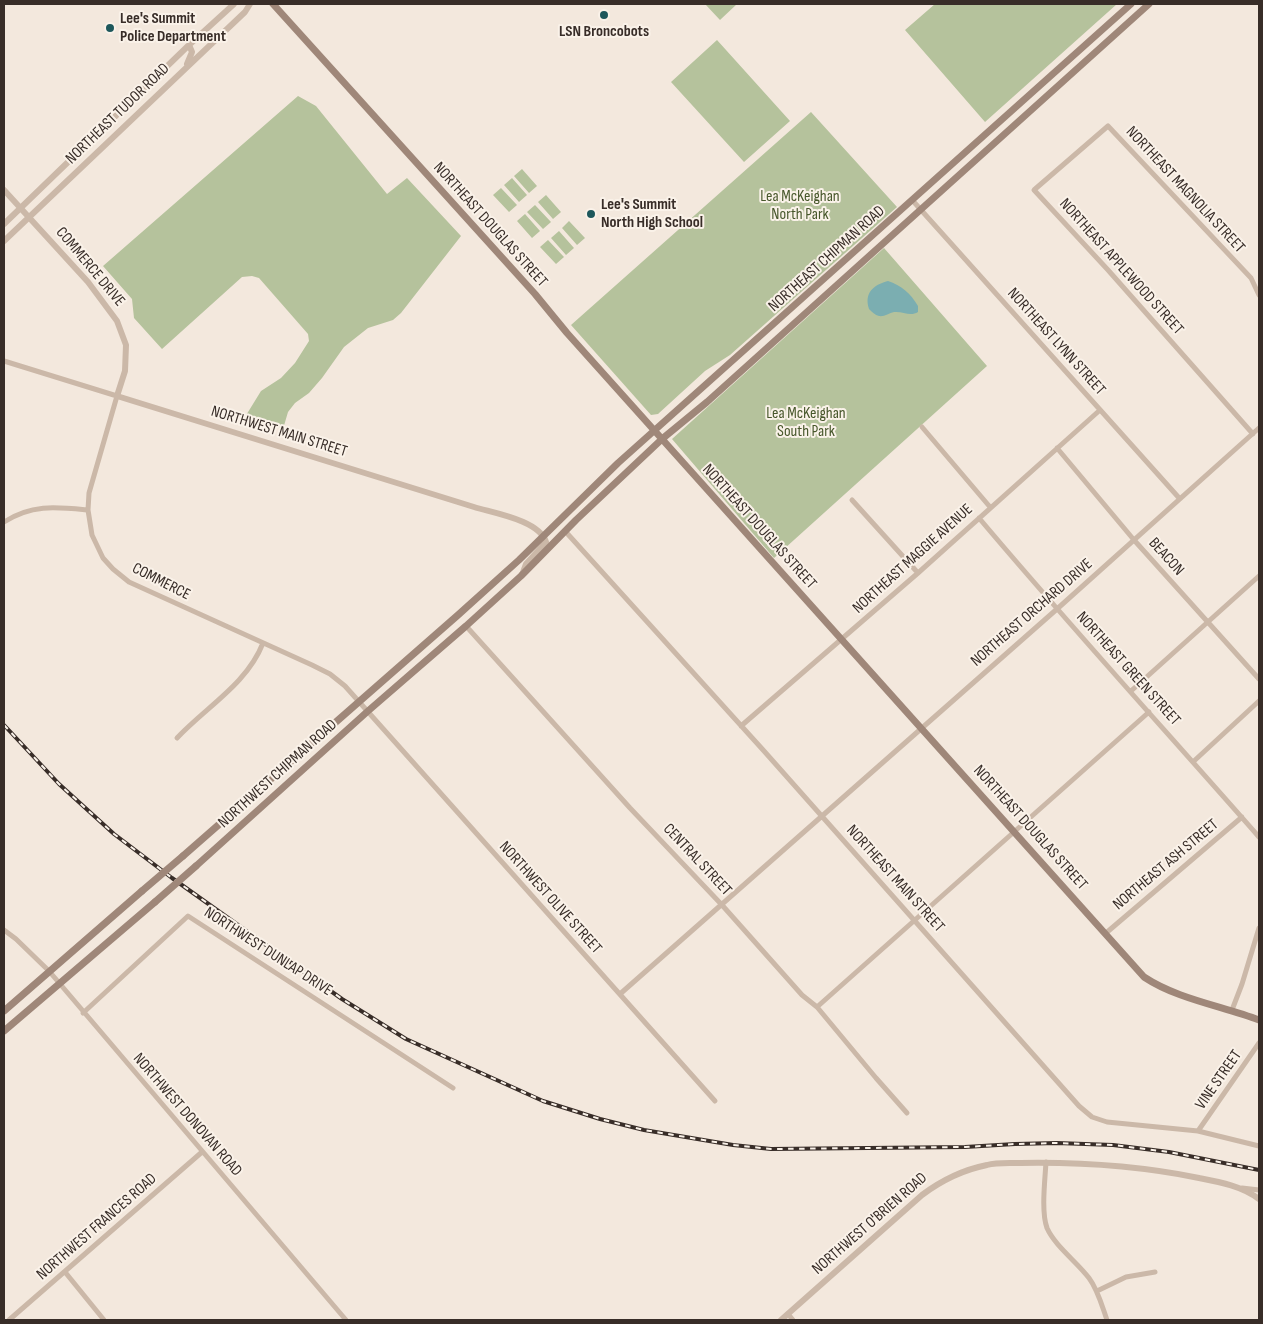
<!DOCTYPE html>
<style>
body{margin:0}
#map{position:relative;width:1263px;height:1324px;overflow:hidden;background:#f3e8dd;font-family:"Sofia Sans Condensed",sans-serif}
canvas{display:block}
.frame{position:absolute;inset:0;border:5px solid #382d28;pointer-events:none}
</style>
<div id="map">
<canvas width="1263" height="1324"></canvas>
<div class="frame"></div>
</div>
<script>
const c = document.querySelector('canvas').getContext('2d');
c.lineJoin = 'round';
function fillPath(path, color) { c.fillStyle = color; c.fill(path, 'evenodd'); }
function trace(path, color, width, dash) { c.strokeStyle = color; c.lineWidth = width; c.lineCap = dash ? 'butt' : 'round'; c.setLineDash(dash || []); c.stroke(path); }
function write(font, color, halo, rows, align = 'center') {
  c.font = font + ' "Sofia Sans Condensed",sans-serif'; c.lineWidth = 4; c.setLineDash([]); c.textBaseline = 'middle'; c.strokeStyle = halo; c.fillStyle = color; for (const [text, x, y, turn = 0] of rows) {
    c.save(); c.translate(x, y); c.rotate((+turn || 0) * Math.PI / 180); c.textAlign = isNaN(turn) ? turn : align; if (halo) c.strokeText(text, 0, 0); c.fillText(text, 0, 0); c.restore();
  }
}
const green = new Path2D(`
 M705,4h32l-17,16z
 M935,4h182l-132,118 -80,-92z
 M717,40l73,81 -46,41 -73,-80z
 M298,96l18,10 71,88 20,-16 54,58 -60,77 -8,7 -25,8 -24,19 -22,31 -13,15 -14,10 -7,9 -5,17 -38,-12 16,-26 20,-13 14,-15 14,-22 -1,-7 -49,-56 -7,-2 -10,1 -80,72 -28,-31 -2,-19 -29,-33z
 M811,112l86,95 -167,148 -25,16 -47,43 -7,1 -80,-90z
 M522,169l15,17 -8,7 -15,-17z
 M512,178l15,17 -8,7 -15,-17z
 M501,188l16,17 -8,7 -16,-17z
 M546,195l15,17 -8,7 -15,-17z
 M535,205l16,17 -8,7 -16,-17z
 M525,214l15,17 -8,7 -15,-17z
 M569,221l16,17 -8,7 -15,-17z
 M559,231l15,17 -8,7 -15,-17z
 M548,240l16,17 -8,7 -16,-17z
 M884,248l103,118 -213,192 -102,-119z`);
const water = new Path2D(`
 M888,281c13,4 23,13 30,25v6c-8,5 -15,-1 -24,0 -5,1 -10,5 -15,4 -4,-1 -7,-4 -10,-7 -5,-16 4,-24 19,-28z`);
const minor = new Path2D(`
 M913,201l267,298
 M4,361l113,35 -28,97 -1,17 4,25 11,23 10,11 16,13 183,83 18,9 15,12 370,415
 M922,427l68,80
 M1253,434l-145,-164 -74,-80 74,-64 143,152 8,17
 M1057,448l77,92 125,139
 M852,500l66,73
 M979,518c91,108 187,213 280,319
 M4,522c28,-18 52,-15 84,-12
 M565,531l199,220 315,355 13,11 15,5 91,9 61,15
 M466,626l164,182 92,97 80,90 15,12 59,71 31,35
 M1131,691l128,-115
 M741,726l177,-153 182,-163
 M177,738c29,-31 70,-54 86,-95
 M1194,761l65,-60
 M4,930l12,9 33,32 297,349
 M1106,933l136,-116
 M620,994l437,-385 202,-181
 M817,1007l332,-295
 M1232,1010l10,-26 17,-56
 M83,1013l105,-97 265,172
 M1198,1131l61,-88
 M1046,1162c-1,18 -5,50 1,66 8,18 30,34 42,50 9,12 13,28 18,42
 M1242,1188l17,2
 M65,1272l39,48
 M1097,1291l29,-14 29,-5
 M788,1314l5,6
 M9,1320l193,-168`);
const tertiary = new Path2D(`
 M187,64l5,-12 -3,-7
 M4,190l84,92 29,39 9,24 -1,26 -8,25 357,111c19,6 65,13 72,35l-20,22 -4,11
 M4,224l185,-179 45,-41
 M4,241l241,-229 5,-8
 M781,1320l141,-125c20,-15 40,-25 65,-30 10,-3 23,-2 34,-2 59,-1 119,3 178,15 21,4 43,8 60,21`);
const secondary = new Path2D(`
 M273,4l262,290 32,39 577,644c33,22 78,29 115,43
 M183,856l275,-241 61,-55 99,-97 513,-459
 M196,866l172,-155 98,-85 55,-50 55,-56 86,-81 45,-37 442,-398
 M4,1011l138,-120
 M4,1031l151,-129`);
const rail = new Path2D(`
 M4,725l55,59 55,50 58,44 170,121 64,40 137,62 57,18 44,11 89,15 38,4 194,-2 50,-3 42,-1 56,2 56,7 90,18`);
const secondaryBridge = new Path2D(`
 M142,891l41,-35
 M155,902l41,-36`);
const markers = [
 [604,15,5,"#1d575b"],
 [110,28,5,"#1d575b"],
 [591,214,5,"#1d575b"]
];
const poiNames = [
 ["Lee's Summit",120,19],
 ["Police Department",120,37],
 ["LSN Broncobots",604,32,"center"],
 ["Lee's Summit",601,205],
 ["North High School",601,223]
];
const streetNames = [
 ["NORTHEAST TUDOR ROAD",118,114,-44],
 ["NORTHEAST MAGNOLIA STREET",1185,190,47],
 ["NORTHEAST DOUGLAS STREET",490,225,48],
 ["NORTHEAST CHIPMAN ROAD",827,259,-42],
 ["COMMERCE DRIVE",90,267,50],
 ["NORTHEAST APPLEWOOD STREET",1121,267,48],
 ["NORTHEAST LYNN STREET",1056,342,48],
 ["NORTHWEST MAIN STREET",279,432,17],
 ["NORTHEAST DOUGLAS STREET",759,527,48],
 ["BEACON",1166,557,48],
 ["NORTHEAST MAGGIE AVENUE",913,559,-42],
 ["COMMERCE",161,582,27],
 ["NORTHEAST ORCHARD DRIVE",1032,613,-41],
 ["NORTHEAST GREEN STREET",1128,669,48],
 ["NORTHWEST CHIPMAN ROAD",278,774,-42],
 ["NORTHEAST DOUGLAS STREET",1030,828,48],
 ["CENTRAL STREET",697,860,47],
 ["NORTHEAST ASH STREET",1166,865,-40],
 ["NORTHEAST MAIN STREET",895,879,48],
 ["NORTHWEST OLIVE STREET",550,898,48],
 ["NORTHWEST DUNLAP DRIVE",268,952,33],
 ["VINE STREET",1219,1080,-55],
 ["NORTHWEST DONOVAN ROAD",187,1115,49],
 ["NORTHWEST O'BRIEN ROAD",870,1224,-41],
 ["NORTHWEST FRANCES ROAD",97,1227,-41]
];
const parkNames = [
 ["Lea McKeighan",800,197],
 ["North Park",800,215],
 ["Lea McKeighan",806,414],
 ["South Park",806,432]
];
fillPath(green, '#b5c29c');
fillPath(water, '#7baeb1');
trace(minor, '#cbb8a8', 5);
trace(tertiary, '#cbb8a8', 6);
trace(secondary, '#9f8779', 7);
trace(rail, '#382d28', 4);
trace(rail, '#faf2e9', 2, [5.5]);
trace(secondaryBridge, '#9f8779', 7);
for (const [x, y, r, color] of markers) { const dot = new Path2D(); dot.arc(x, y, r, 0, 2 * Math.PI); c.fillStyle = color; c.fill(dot); trace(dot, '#faf2e9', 2); }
write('bold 16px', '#382d28', '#faf2e9', poiNames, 'left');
write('16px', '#382d28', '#faf2e9', streetNames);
write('16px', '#47572b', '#faf2e9', parkNames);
</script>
